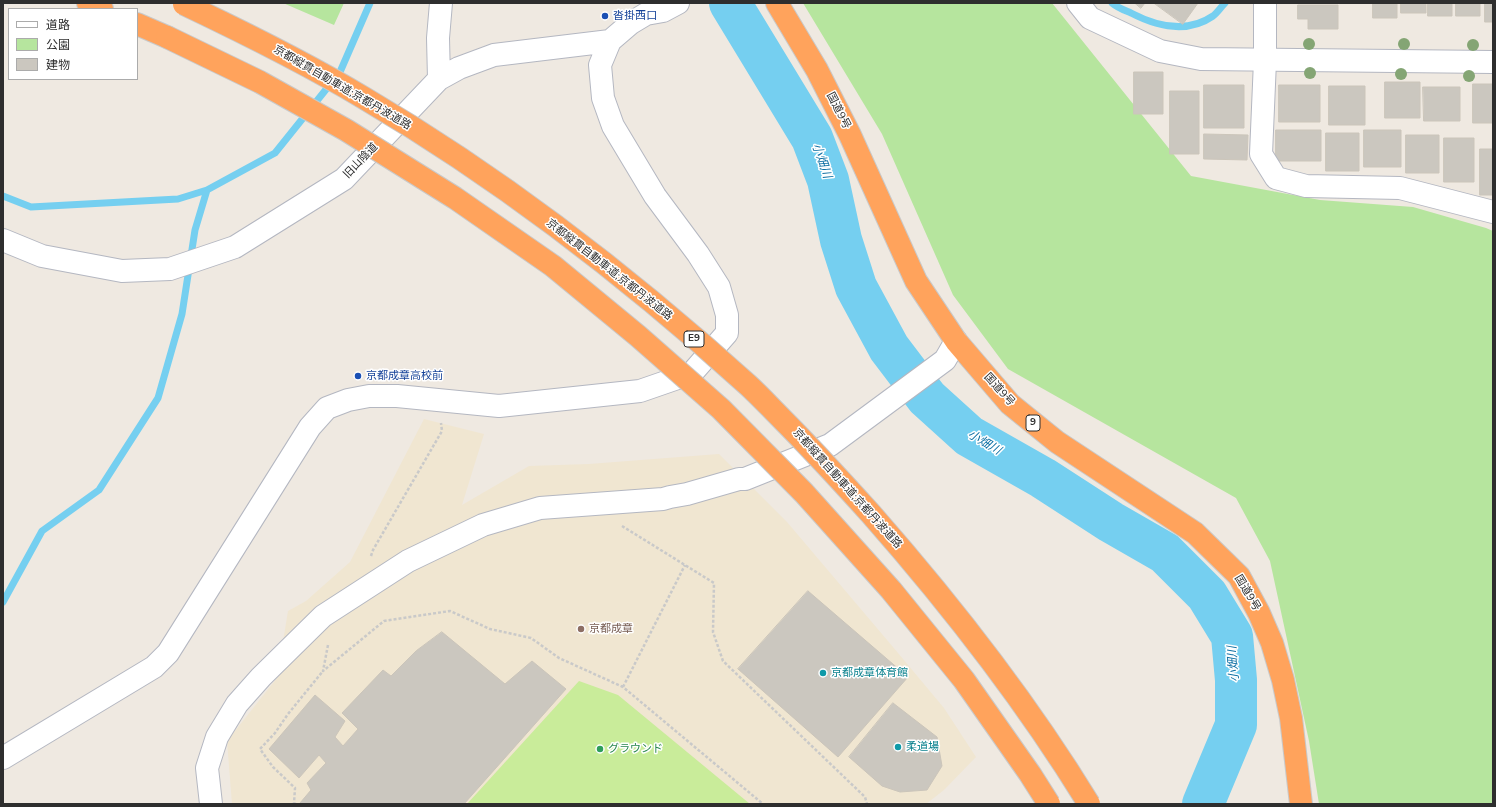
<!DOCTYPE html>
<meta charset="utf-8">
<style>
body{margin:0}
#map{position:relative;width:1496px;height:807px;overflow:hidden;background:#efe9e1;font-family:"Nunito Sans","Noto Sans JP",sans-serif}
canvas{display:block}
.frame{position:absolute;inset:0;border:4px solid #2e2e2e;pointer-events:none}
.legend{position:absolute;left:8px;top:8px;width:130px;height:72px;box-sizing:border-box;background:#fff;border:1px solid #ababab;margin:0;padding:5px 7px;list-style:none;font-size:12px;color:#2e2e2e}
.legend li{display:flex;align-items:center;gap:8px;height:20px}
.legend b{width:20px;border:1px solid #ababab}
</style>
<div id="map">
<canvas width="1496" height="807"></canvas>
<div class="frame"></div>
<ul class="legend">
<li><b style="height:5px;background:#fff"></b>道路</li>
<li><b style="height:11px;background:#b6e59e"></b>公園</li>
<li><b style="height:11px;background:#cbc7bf"></b>建物</li>
</ul>
</div>
<script>
const c = document.querySelector('canvas').getContext('2d');
c.lineJoin = 'round';
function fillPath(path, color) { c.fillStyle = color; c.fill(path, 'evenodd'); }
function trace(path, color, width, dash) { c.strokeStyle = color; c.lineWidth = width; c.lineCap = dash ? 'butt' : 'round'; c.setLineDash(dash || []); c.stroke(path); }
function write(font, color, halo, rows, align = 'center') {
  c.font = font + ' "Nunito Sans","Noto Sans JP",sans-serif'; c.lineWidth = 3; c.setLineDash([]); c.textBaseline = 'middle'; c.strokeStyle = halo; c.fillStyle = color; for (const [text, x, y, turn = 0] of rows) {
    c.save(); c.translate(x, y); c.rotate((+turn || 0) * Math.PI / 180); c.textAlign = isNaN(turn) ? turn : align; if (halo) c.strokeText(text, 0, 0); c.fillText(text, 0, 0); c.restore();
  }
}
const education = new Path2D(`
 M424,419l60,15 -22,71 67,-39 60,-2 130,-10 68,68 106,125 51,61 32,49 -32,33 -18,14h-694l-5,-63 50,-63 11,-67 18,-10 44,-39z`);
const green = new Path2D(`
 M283,3h61l-10,22z
 M803,3h249l139,173 129,24 93,7 73,21 7,3v573h-174l-10,-63 -39,-180 -34,-63 -228,-129 -55,-74 -71,-161z`);
const pitch = new Path2D(`
 M579,681l39,14 132,109h-283z`);
const stream = new Path2D(`
 M1112,3c6,5 12,7 19,10 25,13 56,21 82,3 4,-3 8,-9 12,-13
 M3,196l28,11 147,-8 29,-9 68,-37 65,-81 30,-69
 M3,602l39,-71 57,-41 59,-92 24,-84 13,-84 12,-40`);
const river = new Path2D(`
 M730,3l82,135 16,42 13,60 15,47 33,61 38,50 42,38 74,42 68,44 54,31 42,42 25,41 4,44v45l-33,79`);
const building = new Path2D(`
 M1135,3h10l-4,5z
 M1154,3h44l-15,21z
 M1373,3h24v15h-24z
 M1401,3h25v10h-25z
 M1428,3h24v13h-24z
 M1456,3h24v13h-24z
 M1485,3h8v19h-8z
 M1298,5h40v24h-30v-10h-10z
 M1134,72h29v42h-29z
 M1385,82h35v36h-35z
 M1473,84h20v39h-20z
 M1204,85h40v43h-40z
 M1279,85h41v37h-41z
 M1329,86h36v39h-36z
 M1423,87h37v34h-36z
 M1170,91h29v63h-29z
 M1276,130h45v31h-45z
 M1364,130h37v37h-37z
 M1326,133h33v38h-33z
 M1204,134l44,1 -1,25 -43,-1z
 M1406,135h33v38h-33z
 M1444,138h30v44h-30z
 M1480,149h13v46h-13z
 M808,591l100,86 -70,80 -100,-88z
 M442,632l63,52 27,-23 34,28 -102,115h-162l-2,-1 11,-13 -4,-7 19,-20 -7,-8 -20,23 -30,-29 46,-54 30,26 -10,16 8,9 15,-17 -16,-16 41,-43 8,6 25,-25z
 M893,703l44,34 5,29 -15,24 -27,2 -18,-6 -33,-29z`);
const path = new Path2D(`
 M622,526l92,57 -1,49 10,29 142,136 2,7
 M371,556l2,-6 69,-119 -1,-8
 M328,645l-5,26 61,-50 66,-10 40,18 41,9 28,20 64,29 140,117
 M623,687l62,-122
 M296,804l-2,-1 1,-15 -22,-21 -13,-18 15,-16 13,-19 35,-43`);
const street = new Path2D(`
 M1265,3v58l-4,93 15,24 30,8 94,2 93,24
 M439,79l-1,-41 3,-35
 M3,240l39,16 80,15 48,-2 65,-22 109,-68 95,-100 20,-11 35,-13 116,-14 21,-18 15,-9 17,-3 15,-8
 M3,758l151,-91 14,-14 142,-226 17,-19 21,-8 21,-4h28l102,10 141,-15 52,-18 35,-40v-18l-8,-28 -21,-33 -43,-58 -42,-70 -10,-28 -3,-33 10,-24
 M211,804l-4,-36 10,-31 20,-33 24,-27 62,-61 85,-55 75,-36 57,-17 123,-9 7,-2 17,-3 52,-15h6l85,-34 115,-85 11,-19`);
const secondary = new Path2D(`
 M1078,3l12,15 70,33 41,8 292,3`);
const highway = new Path2D(`
 M88,3l14,6
 M777,3l40,67 33,65 66,146 40,60 54,63 47,38 138,91 44,43 20,37 13,30 11,37 8,38 10,86
 M137,24l30,13`);
const highwayBridge = new Path2D(`
 M184,4c61,29 122,59 180,94 136,80 267,181 384,287 12,11 23,23 35,35 30,30 59,62 88,94 80,91 155,187 218,290
 M167,37l93,45 86,48 109,68 98,68 85,70 83,73 83,84 87,97 73,90 66,94 19,30`);
const trees = [
 [1309,44],
 [1404,44],
 [1473,45],
 [1310,73],
 [1401,74],
 [1469,76]
];
const markers = [
 [605,16,4,"#1a4fb4"],
 [358,376,4,"#1a4fb4"],
 [581,629,4,"#8d6e63"],
 [823,673,4,"#0f9aa8"],
 [898,747,4,"#0f9aa8"],
 [600,749,4,"#2e9e5b"]
];
const shields = [
 [694,339,20],
 [1033,423,14]
];
const shieldNames = [
 ["E9",694,339],
 ["9",1033,423]
];
const transitNames = [
 ["沓掛西口",613,16],
 ["京都成章高校前",366,376]
];
const streetNames = [
 ["京都縦貫自動車道;京都丹波道路",342,88,30],
 ["国道9号",838,111,63],
 ["旧山陰道",361,161,-46],
 ["京都縦貫自動車道;京都丹波道路",609,270,38],
 ["国道9号",999,390,48],
 ["京都縦貫自動車道;京都丹波道路",847,489,48],
 ["国道9号",1247,593,59]
];
const educationNames = [
 ["京都成章",589,629]
];
const cultureNames = [
 ["京都成章体育館",831,673],
 ["柔道場",906,747]
];
const leisureNames = [
 ["グラウンド",608,749]
];
const waterNames = [
 ["小畑川",821,161,70],
 ["小畑川",984,443,31],
 ["小畑川",1234,664,-94]
];
fillPath(education, '#f0e6d1');
fillPath(green, '#b6e59e');
fillPath(pitch, '#c9ec9a');
trace(stream, '#75cff0', 7);
trace(river, '#75cff0', 42);
fillPath(building, '#cbc7bf');
trace(building, '#cbc5ba', 1);
trace(street, '#b4b7c1', 24);
trace(secondary, '#b4b7c1', 24);
trace(highway, '#c9c9c9', 24);
trace(path, '#c9c9c9', 2.5, [3, 2]);
trace(street, '#fff', 22);
trace(secondary, '#fff', 22);
trace(highway, '#ffa35c', 22);
trace(highwayBridge, '#c9c9c9', 24, []);
trace(highwayBridge, '#ffa35c', 22);
c.fillStyle = '#84a574';
for (const [x, y] of trees) { c.beginPath(); c.arc(x, y, 6, 0, 2 * Math.PI); c.fill(); }
for (const [x, y, r, color] of markers) { const dot = new Path2D(); dot.arc(x, y, r, 0, 2 * Math.PI); c.fillStyle = color; c.fill(dot); trace(dot, '#fff', 1.5); }
for (const [x, y, w] of shields) { const box = new Path2D(); box.roundRect(x - w / 2, y - 8, w, 16, 3); c.fillStyle = '#fff'; c.fill(box); trace(box, '#2e2e2e', 1); }
write('bold 10px', '#2e2e2e', null, shieldNames);
write('11px', '#164399', '#fff', transitNames, 'left');
write('11px', '#2e2e2e', '#fff', streetNames);
write('11px', '#785e54', '#fff', educationNames, 'left');
write('11px', '#0d838f', '#fff', cultureNames, 'left');
write('11px', '#27864d', '#fff', leisureNames, 'left');
write('italic 12px', '#0d6fa3', '#fff', waterNames);
</script>
